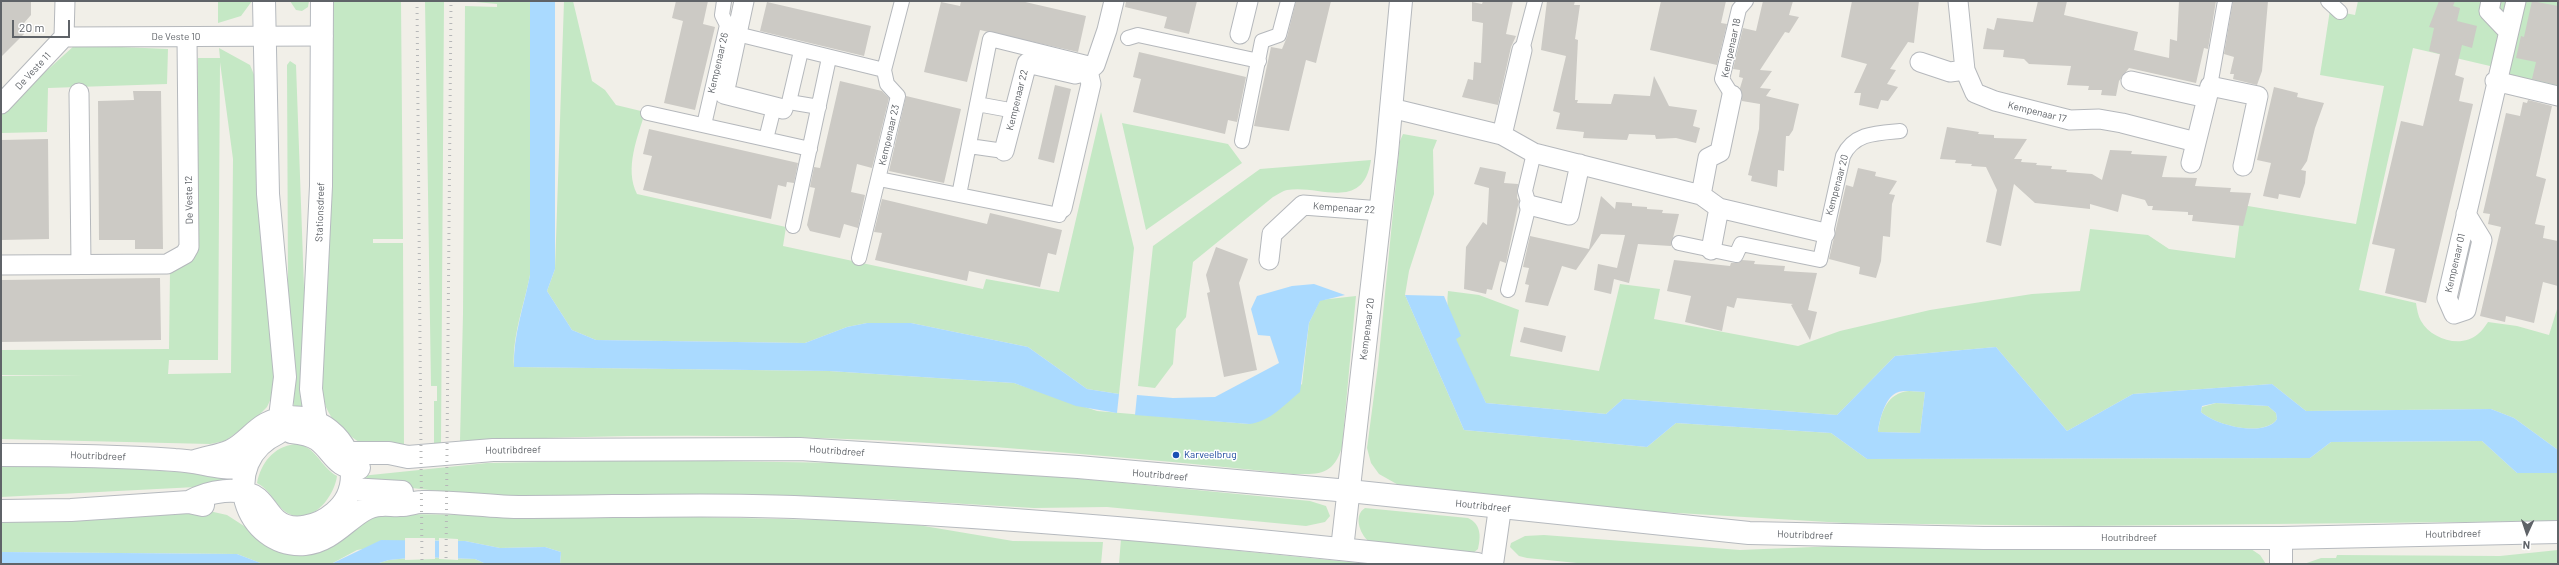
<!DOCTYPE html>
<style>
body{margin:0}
#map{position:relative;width:2559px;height:565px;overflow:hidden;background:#f1efe8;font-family:Barlow,sans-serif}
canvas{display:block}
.frame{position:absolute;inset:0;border:2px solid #5f6368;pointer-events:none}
.north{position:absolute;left:2507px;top:513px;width:40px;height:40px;-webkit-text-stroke:3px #fff;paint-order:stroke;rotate:183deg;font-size:11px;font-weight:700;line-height:16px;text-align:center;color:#5f6368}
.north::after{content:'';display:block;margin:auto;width:14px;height:18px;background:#5f6368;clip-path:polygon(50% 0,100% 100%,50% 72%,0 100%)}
.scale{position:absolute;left:12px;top:20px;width:58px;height:18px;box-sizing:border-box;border:2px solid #5f6368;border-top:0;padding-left:5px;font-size:12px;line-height:14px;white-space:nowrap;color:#5f6368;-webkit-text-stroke:3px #fff;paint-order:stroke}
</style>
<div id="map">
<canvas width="2559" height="565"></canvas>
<div class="frame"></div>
<div class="north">N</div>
<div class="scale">20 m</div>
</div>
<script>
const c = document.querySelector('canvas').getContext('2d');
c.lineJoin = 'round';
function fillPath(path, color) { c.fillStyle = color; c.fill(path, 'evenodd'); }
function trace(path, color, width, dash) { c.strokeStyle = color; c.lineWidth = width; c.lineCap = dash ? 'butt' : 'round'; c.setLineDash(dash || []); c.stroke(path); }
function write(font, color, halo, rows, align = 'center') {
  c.font = font + ' Barlow,sans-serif'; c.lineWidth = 3; c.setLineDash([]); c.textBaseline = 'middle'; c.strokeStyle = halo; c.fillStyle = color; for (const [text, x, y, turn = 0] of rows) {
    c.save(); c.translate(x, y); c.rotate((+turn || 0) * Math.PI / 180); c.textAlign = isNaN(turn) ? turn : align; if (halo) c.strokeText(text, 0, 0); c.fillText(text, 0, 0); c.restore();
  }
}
const green = new Path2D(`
 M218,1h34l-11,15 -23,7z
 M290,1h19l-1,6 -6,4 -6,-1z
 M333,1h68l2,238h-30v4h30l1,204c-13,-1 -28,0 -40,-3 -6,-2 -11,-6 -16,-10 -30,-23 -27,-47 -29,-81z
 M425,1h19l-3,442h-7v-42h3v-15h-6z
 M465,1h65v274c-6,31 -18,61 -16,92l315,4 185,12 83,28 152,13 53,-40 7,-61 11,-23 36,-4 -14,151c-9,29 -23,27 -49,27 -157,-16 -315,-31 -473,-36 -120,-4 -240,-2 -360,3l3,-127 2,-308 32,1v-3z
 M564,1h9l19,80 13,9 11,15 29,7c-7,25 -21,56 -8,82l149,33 -3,19 200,43 3,-10 73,13 42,-180 33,136 -15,146 -32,-5 -59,-42 -117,-24h-44l-20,4 -42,16 -209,-3 -24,-10 -25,-39 8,-22z
 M2358,1h200v86l-58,-13 -10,-8 -77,-18 -54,242 57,13c1,6 2,13 5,18 10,18 40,28 57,13 4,-3 7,-8 10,-12l29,4 32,9 9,-29v144l-44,-32 -23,-9 -185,2 -34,-27 -139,10 -66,37 -71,-84 -101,9 -58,59 -214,-16 -17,15 -120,-11c-16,-33 -43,-74 -38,-112l31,4 40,15 -9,46 89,15 21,-87 40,5 -6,30 144,27 42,-15 90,-21 102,-16 48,-3 10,-62 58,6 21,14 66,9 7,-53 114,19 28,-138 -64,-11 10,-65 25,5z
 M75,45l93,4 -1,35 -119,4 -1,44 -46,1v-21z
 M219,48l31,17 5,12 21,249 -2,66 -7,15 -12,12 -30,22 -15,3 -209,-5v-63l83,-1h-83v-25l168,-1 1,-77 25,-18 3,-196h22zM220,62l13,97 -2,214 -63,1 1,-14h49z
 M290,61l6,4 10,278 -4,65h-8l-6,-122 -1,-221z
 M1122,123l106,21 14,19 -96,67z
 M1403,134l34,6 -4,10 1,44 -25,77 -4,24 59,135 183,17 29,-24 155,10 36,26 443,-1 21,-16 151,-1 35,32h41v48l-478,5 -235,-3 -201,-12 -242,-24 -23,-13 -8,-11 -4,-15 11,-83 22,-224z
 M1371,160c-8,53 -52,24 -84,30 -5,1 -10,5 -14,7l-80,65 -7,55 -10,12 -3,35 -18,24 -17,-2 15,-140 107,-77z
 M1909,391l16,1 -5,41 -42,-1c3,-20 9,-39 31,-41z
 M2216,403l52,3 8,7 1,6c-13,19 -62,6 -76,-7l1,-5z
 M295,444c21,1 25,23 42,32 -3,23 -29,54 -54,34 -10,-9 -12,-19 -26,-27 4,-20 16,-36 38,-39z
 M651,460l194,3 176,10 289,28 16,5 4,10 -5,6 -19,4 -199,-19 -73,1 -153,-9 -246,-4 -117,1 -63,-3 -94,-11v-6l126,-13z
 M1,463l79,2 154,11 1,9 -234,12z
 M1365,508l103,10c13,6 13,18 10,31l-5,4 -102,-10c-10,-6 -19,-27 -6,-35z
 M209,511l18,4 31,20 101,-9 16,-9 17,-3 310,3 198,5 113,19 90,1 -2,22h-541l1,-12 -16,-5 -45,1 -35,-7 -47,-1 -61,10 -26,14h-68l-26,-10 -236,-2v-33z
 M1544,535l196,15 97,-4 414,3 9,6 6,9h-679l-60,-6 -8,-2 -9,-9 1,-4 14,-7z
 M1121,539l248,25h-250z
 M2558,550v14h-254l17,-6h15l1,-3 163,1z
 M419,557l56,2 11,5h-110l13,-4z`);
const water = new Path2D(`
 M530,1h25v268l-8,22 25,39 24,10 209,3 42,-16 20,-4h44l117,24 59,42 32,5 -2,19 -41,-7 -62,-23 -185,-12 -315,-4c-1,-32 10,-61 16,-92z
 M1314,284l31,11 -25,6 -11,22 -9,69c-15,12 -30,30 -51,32l-114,-9 2,-20 36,3 42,-1 64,-34 -9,-27 -12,-1 -7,-26 6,-13 35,-10z
 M1405,295l39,1 17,40 -5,3 30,64 120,11 17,-15 214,16 58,-59 101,-9 71,84 66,-37 139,-10 34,27 185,-2 23,9 44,32v23h-41l-35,-32 -151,1 -21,16 -443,1 -36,-26 -155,-10 -29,24 -183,-17zM1909,391l16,1 -5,41 -42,-1c1,-11 7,-34 18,-39 4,-2 9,-2 13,-2zM2216,403l52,3 8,7 1,6c-12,19 -62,6 -76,-7l1,-6z
 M381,540l84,1 35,7 45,-1 16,5 -1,12h-74l-11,-5 -56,-2 -30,3 -13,4h-45z
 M1,552l236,2 26,10h-262z`);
const pier = new Path2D(`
 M405,538h30v21l-30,1z
 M439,538l19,1v21l-19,-1z`);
const building = new Path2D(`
 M1,1h30v14l-7,8v11l-23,23z
 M676,1h32l-5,23 12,3 -20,83 -31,-7 19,-82 -11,-3z
 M961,1h60l65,15 -8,36 -98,-22 -13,52 -43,-10 17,-70 19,4z
 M1126,1h71l-8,33 -25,-6 3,-11 -42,-10z
 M1296,1h35l-15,62 -10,-3 -17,71 -35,-5 17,-79 11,2 5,-12z
 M1483,1h30l-7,33 10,2 -5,11 -13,58 -36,-8 6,-18 5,1 1,-18 7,1 2,-40 -11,-2v-19l10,2z
 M1547,1h28l-1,4h6l-5,34 3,1 -3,60h3l-1,3 34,1 3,-10 36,2 4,-20 15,30 28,4 -4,16 7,2 -4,15 -20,-5 -20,1 -1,-4 -26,-1 -2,6 -44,-2 1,-6 -28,-3 4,-16 -7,-2 13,-55 -25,-6z
 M1661,1h65l-5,22 6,1 -10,41 -67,-15z
 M1763,1h30l-4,14 10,2 -10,16 -4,-1 -25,38 12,1 -12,17 11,1 -5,7 33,8 -6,26 -4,6h-3l-2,35 -6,-1 -1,17 -26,-6 1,-5 -4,-1 11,-46 1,-25 -18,-3 -2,-13 3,-10 -4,-1 1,-7 -7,-1 10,-41 13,3z
 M1852,1h67l-5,42 -6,-1 -18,27 6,1 -9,14 11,3 -10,14 -7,-1 -3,9 -19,-4 2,-12h-7l13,-29 -26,-7z
 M2038,1h29l-3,14 74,17 -4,18 35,8 1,-19 7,2 2,-40h37l-8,48 -4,-1 -8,35 -67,-15 -10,13 -3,15 -15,-1 1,-5h-14l1,-4 -22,-1 4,-19 -42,-2 -5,-5 -21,-2 1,-7 -21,-1 4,-21 7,2 3,-12 36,4z
 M2233,1h35l-6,70 -5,14 -24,-6 1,-5h-4l4,-17 -10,-3z
 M2439,1h16l-2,5 7,2 -3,13 20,5 -5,22 -10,-3 -7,30 9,3 -5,23 14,3 -47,199 -41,-10 10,-44 -23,-5 29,-123 22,5 17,-72 -11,-3 5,-23 -5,-1z
 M2532,1l26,5 -1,79 -25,-6 4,-17 -20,-4 5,-22 3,1z
 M767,2l104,24 -7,30 -104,-25z
 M1139,52l107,25 -9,45 -9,-2 -3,14 -92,-22 8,-33 -8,-2z
 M840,81l42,10 7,7 -17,70 -15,-4 -6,28 14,3 -7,33 -14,-4 -4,14 -30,-7 -3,-6 8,-37 -5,-1 4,-20 6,1z
 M1055,85l16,4 -17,74 -16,-4z
 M2274,87l24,6 -1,4 27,6 -9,25 -8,33 -6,9 5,1 -1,12 -5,15 -21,-4 -1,5 -15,-3 8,-33 -14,-3z
 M133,91h28l2,158h-28v-9h-36l-1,-139 36,-1z
 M906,96l55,13 -17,74 -55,-12z
 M2528,100l24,6 -16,70 10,3 -11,45 10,2 -2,12 15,3v45l-15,-4 -9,41 -28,-7 -1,6 -25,-6 21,-89 -13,-3 2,-10 -7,-1 23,-100 14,3 3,-14 4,1z
 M1947,127l32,5 -1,2 16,1v3l33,1 -13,20h8l-1,3 16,1 -1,2 16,1 -1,3 16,1 -1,2 26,2 10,6 8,-30 22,1 -1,3 36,2 -5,21 35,1 -2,8 36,2 -1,4 21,1 -8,33 -51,-5 1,-6h-5v-3l-36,-2 1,-4h-5l-3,-6 -23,-6 -4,18 -28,-8v5l-55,-6 -21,-19 -13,62 -15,-4 11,-52 -11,-23 -15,-1 1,-2 -17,-1 1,-3 -16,-1z
 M649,129l149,34 -4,20 -7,-1 -1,5 -8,-2 -7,34 -128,-29 9,-34 -9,-2z
 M48,139l1,100 -48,1v-100z
 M1480,167l26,5 -2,11 14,1 -1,14 2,3 -13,62 -6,-2 -8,29 -5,-1 -1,5 -22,-5 2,-42 17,-25 4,3 2,-37 -15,-4z
 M1858,168l18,4 -1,4 22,5 -8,13 6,1 -3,9 -2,33 -7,-1 -2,25 -5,17 -17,-4 1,-7 -31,-8 17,-74 7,2z
 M1601,196l14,13 1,-7 16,1v3l15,1v2l16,1 -1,3 17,1 -8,32 -33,-2 -9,39 -15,-4 -3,15 -17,-4 4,-26 19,4 8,-33 -24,-1 -25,36 -14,-4 -14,40 -23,-4 4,-17 -4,-1 4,-16 -6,-1 7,-31 59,13z
 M882,199l105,25 3,-11 72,17 -6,25 -8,-2 -8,34 -71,-16 -2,10 -92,-21 7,-27 -8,-1z
 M1216,247l32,12 -9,24 18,87 -33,7 -17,-84 3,-1 -4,-17z
 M1674,260l56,6 1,-3h7l4,-3 13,1 -1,3 31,2 -1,5 33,2 -9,37 9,2 -7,28 -19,-35 2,-1 -56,-6 -3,10 -7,-2 -5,25 -37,-9 6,-26 -24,-5z
 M160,278l1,62 -160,2v-62z
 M1524,327l42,9 -4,16 -42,-10z`);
const pedestrian = new Path2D(`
 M2328,1l12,11
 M737,34l147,36
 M1128,38l10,-3 121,26
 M1522,50l13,-49
 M801,51l-12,51 30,5
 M2210,86l15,-85
 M1732,95l-10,-16 17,-70 7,-8
 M977,104l38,7
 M648,113l162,36
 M704,125l23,-100 -5,-10 2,-14
 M766,139l8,-32
 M1242,141l20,-100 17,-6 9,-34
 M969,146l35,5
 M879,179l180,36 3,-7
 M959,195l31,-156 105,26
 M793,226l36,-168
 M1679,243l57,12 5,-11 79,16 23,-104c11,-23 33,-23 57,-25
 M859,258l39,-162 -11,-12 -3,-14 18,-69
 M1508,290l21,-85 -4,-14 9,-38`);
const minor = new Path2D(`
 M65,1l-1,36 259,-1
 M744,1l-20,93 59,15
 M1958,1l7,69 10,23 20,8 75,19 29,-1 23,4 74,19
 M2491,1l-2,10 19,20
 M1240,34l8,-33
 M1920,62l30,10 15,-2
 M2131,81l76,17
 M2495,81l63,15
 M79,93l2,171
 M1,104l63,-67
 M1391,108l111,27 32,18 167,42 18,13 106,25
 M1502,135l20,-85
 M1004,151l23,-88 48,11 13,-3 7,-6 12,-35 7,-29
 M2191,163l19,-77 48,10 -15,70
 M1701,195l7,-37 12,-6 12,-57
 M1529,205l40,10 11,-51
 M1062,208l29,-124 -3,-13
 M2466,214l16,26 -16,70 -12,4 -7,-16 69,-297
 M1711,250l8,-42
 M1269,260l3,-26 31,-29 78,6
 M1,265l166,-1 18,-10 4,-7 -2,-209`);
const tertiary = new Path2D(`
 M2281,538v26
 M1342,549l45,-396 14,-152
 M1492,564l8,-56`);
const secondary = new Path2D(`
 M264,1l4,193 17,183 -7,56c-62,29 -33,116 27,111 33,-3 50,-39 76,-39 7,-1 14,1 20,0 7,0 14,-3 20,-3 34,-1 68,5 102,5 90,0 181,-4 271,0 228,10 456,31 683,57
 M316,422l-5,-33 10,-203 1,-185
 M291,432c9,1 19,2 27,8 15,11 18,29 41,28
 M348,453h41l19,4 85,-7 307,-1 278,18 271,24 400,42 235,5h297l277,-6
 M1,455c58,0 116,1 174,5 27,1 41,10 69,7
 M350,489l52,3
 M189,502c19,-11 51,-17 69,-3 7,6 11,15 18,21 16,14 43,6 58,-7 15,-12 20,-30 17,-48 -8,-37 -50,-60 -85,-41 -13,7 -22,21 -36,27 -11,5 -24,6 -35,10
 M1,511l70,-1 118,-8 14,3`);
const rail = new Path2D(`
 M417,1l5,563
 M446,564l5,-563`);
const markers = [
 [1176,455,4,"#1a4fb4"]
];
const streetNames = [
 ["De Veste 10",176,37],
 ["Kempenaar 18",1731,48,-78],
 ["Kempenaar 26",718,63,-77],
 ["De Veste 11",33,71,-47],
 ["Kempenaar 22",1017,100,-76],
 ["Kempenaar 17",2037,112,14],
 ["Kempenaar 23",889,135,-77],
 ["Kempenaar 20",1837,185,-75],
 ["De Veste 12",189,200,-91],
 ["Kempenaar 22",1344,208,4],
 ["Stationsdreef",320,212,-88],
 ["Kempenaar 01",2455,263,-77],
 ["Kempenaar 20",1367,329,-83],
 ["Houtribdreef",513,450,-1],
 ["Houtribdreef",837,451,4],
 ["Houtribdreef",98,456,2],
 ["Houtribdreef",1160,475,5],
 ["Houtribdreef",1483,506,6],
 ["Houtribdreef",2453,534,-1],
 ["Houtribdreef",1805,535,2],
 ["Houtribdreef",2129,538]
];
const transitNames = [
 ["Karveelbrug",1184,455]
];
fillPath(green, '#c5e8c5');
fillPath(water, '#aadaff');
fillPath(pier, '#f1efe8');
fillPath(building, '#cccac5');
trace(pedestrian, '#b5b8bc', 16);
trace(minor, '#b5b8bc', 21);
trace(tertiary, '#b5b8bc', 24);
trace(secondary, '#b6babf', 24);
trace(pedestrian, '#fff', 14);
trace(minor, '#fff', 19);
trace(tertiary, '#fff', 22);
trace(secondary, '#fff', 22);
trace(rail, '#b6b7b8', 3, [1, 5]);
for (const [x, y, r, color] of markers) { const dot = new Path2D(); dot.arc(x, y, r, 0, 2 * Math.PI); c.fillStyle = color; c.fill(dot); trace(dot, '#fff', 1.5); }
write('10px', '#5f6368', '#fff', streetNames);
write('10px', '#164399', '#fff', transitNames, 'left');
</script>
